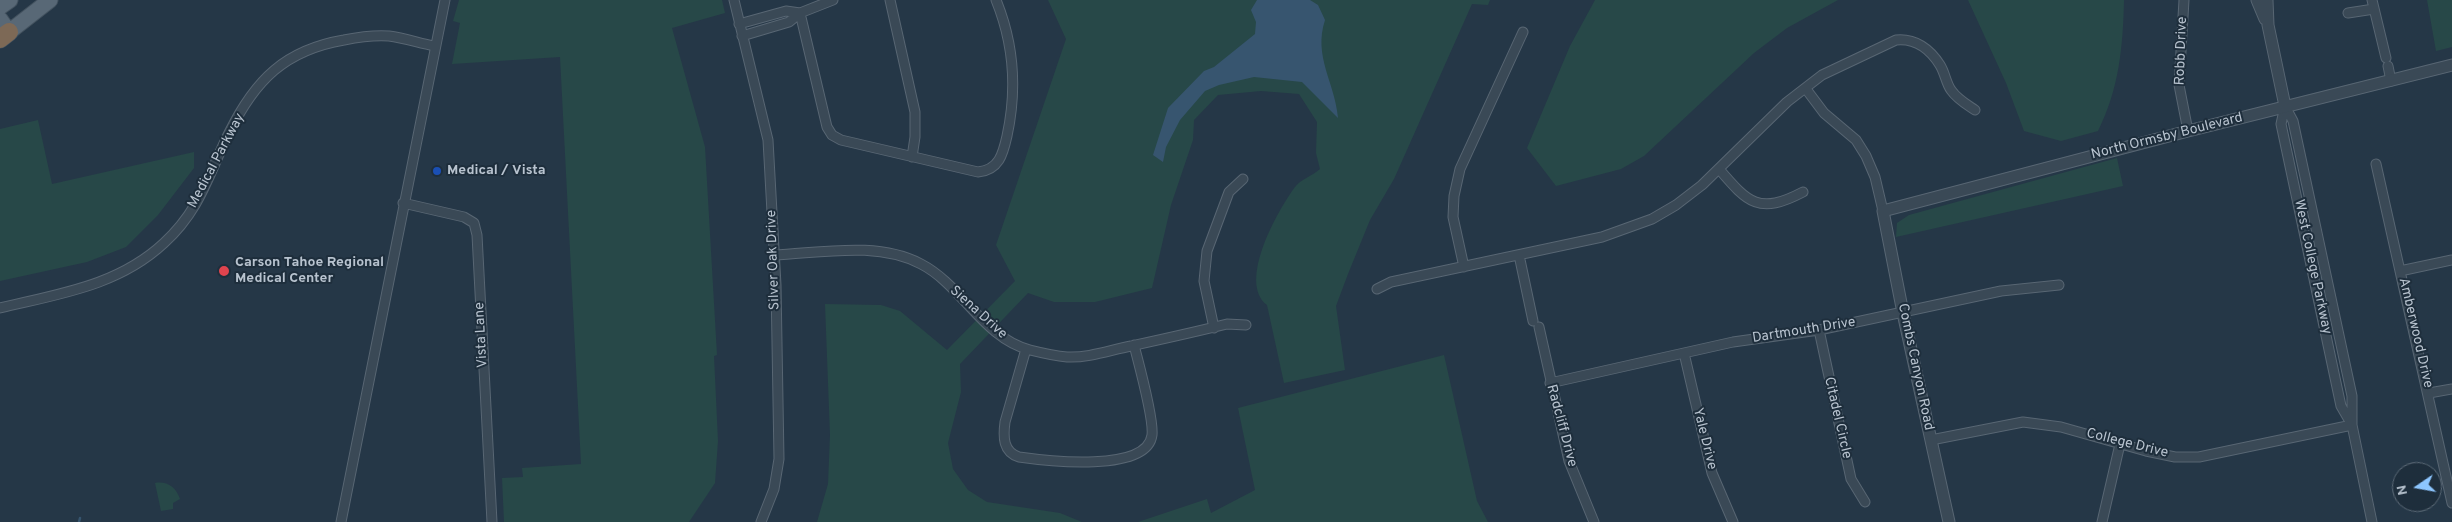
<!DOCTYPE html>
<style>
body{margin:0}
#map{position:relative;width:2452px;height:522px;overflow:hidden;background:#253747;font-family:Overpass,sans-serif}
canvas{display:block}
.north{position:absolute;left:2392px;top:462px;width:50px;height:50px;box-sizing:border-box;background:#1e2e3c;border:1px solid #5c6a77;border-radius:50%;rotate:258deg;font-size:14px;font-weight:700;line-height:20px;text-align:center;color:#b8c3cf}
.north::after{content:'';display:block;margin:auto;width:18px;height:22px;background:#8dc6ff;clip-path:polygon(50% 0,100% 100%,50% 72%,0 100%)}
</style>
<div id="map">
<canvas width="2452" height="522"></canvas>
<div class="north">N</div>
</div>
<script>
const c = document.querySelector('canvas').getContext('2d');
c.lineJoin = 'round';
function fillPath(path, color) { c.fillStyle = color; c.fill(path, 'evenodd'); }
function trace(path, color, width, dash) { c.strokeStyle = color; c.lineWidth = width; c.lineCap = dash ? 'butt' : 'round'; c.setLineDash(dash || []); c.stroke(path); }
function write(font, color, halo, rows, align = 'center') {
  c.font = font + ' Overpass,sans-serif'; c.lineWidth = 4; c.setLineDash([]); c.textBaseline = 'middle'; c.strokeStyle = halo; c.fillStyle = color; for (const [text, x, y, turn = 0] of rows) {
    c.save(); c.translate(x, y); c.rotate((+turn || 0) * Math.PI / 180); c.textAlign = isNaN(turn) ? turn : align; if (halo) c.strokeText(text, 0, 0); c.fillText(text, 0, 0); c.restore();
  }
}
const green = new Path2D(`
 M459,0h263l3,13 -53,15 33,119 12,208 -3,1 4,85 -3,42 -26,39h-185l-2,-44 21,-1 -1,-9 59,-4 -21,-407 -108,7 8,-41 -7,-2z
 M1048,0h442l-2,5 -16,-1 -78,175 -24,41 -22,54 -12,32 9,64 -61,13 -17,-78c-30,-23 11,-95 28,-118 6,-8 17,-11 25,-18l-4,-16 1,-31 -18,-28 -38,-3 -43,4 -24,25 -1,20 -22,65 -19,83 -57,14h-41l-26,-9 -68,71 1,28 -13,51 5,26 15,21 19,12 73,11 22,9h-265l11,-38 2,-49 -5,-131 56,1 19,6 47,39 68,-69 -19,-36 70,-206z
 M1595,0h243l-51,28 -33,25 -110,103 -23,13 -65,17 -29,-38 43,-102z
 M1968,0h156c-1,47 -5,89 -26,131l-37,10 -37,-10 -18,-48z
 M2427,0h25v47l-16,4z
 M38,120l14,64 142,-32v16l-36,47 -32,32 -39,15 -87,19v-152z
 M2117,158l6,28 -227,51 1,-14 12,-8z
 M1444,355l33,146 11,21h-350l69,-23 4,14 44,-23 -17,-82z
 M155,483c12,-2 21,4 25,16l-7,4v6l-12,2z`);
const water = new Path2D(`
 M1257,0h53l8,5 7,15c-12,37 10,62 13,98l-36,-36 -48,-5 -35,8 -14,6 -25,29 -14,27 -3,15 -10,-7 15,-47 36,-37 10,-4 41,-33 1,-12 -5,-12z`);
const stream = new Path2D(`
 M79,522l1,-4`);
const minor = new Path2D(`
 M734,0l34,140 8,145 3,174 -5,30 -13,33
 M890,0l25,112v25l-3,20
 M2184,0l-5,85 9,46
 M2372,0l14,58
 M800,13l27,114 5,8 9,5 137,32c21,-2 25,-18 29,-36 10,-46 7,-92 -11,-136
 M2348,13l26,-4
 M739,24l47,-13 14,2
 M742,36l47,-14 11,-9 33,-13
 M2388,66l3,15
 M1806,89l18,24 32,27 10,16 9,21 8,34
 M2285,106l8,15 59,275v29l20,97
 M2285,106l-4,18 60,282 11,19
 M2376,164l76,339
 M1719,169c29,34 40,46 84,23
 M403,203l61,14 10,6 3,12 15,287
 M774,255c47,-2 103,-14 147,9 41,21 62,74 109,86 12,3 25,6 37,7 22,1 43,-7 64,-11 32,-7 64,-14 96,-22l19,1
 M1519,255l14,66
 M1464,267l-11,-50 1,-21 6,-27 63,-137
 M2400,271l52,-11
 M1377,289l14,-7 211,-45 50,-18 24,-14 26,-20 85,-83 35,-27 74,-35c19,-2 34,9 44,25 5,8 6,18 11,25 6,9 15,14 24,20
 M0,308c58,-14 118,-22 164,-65 37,-34 44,-68 65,-110 26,-53 56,-83 115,-93 15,-3 31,-5 45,-4 15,2 30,7 45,10
 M1539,327l30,134 25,61
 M1214,328l-10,-47 3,-30 22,-59 14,-13
 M1819,330l32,149 14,23
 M1026,349l-21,73c-2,15 -2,30 14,35 28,4 128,16 133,-22 2,-17 -13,-70 -18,-90
 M1684,353l28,120 21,49
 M1550,383l183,-41 86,-12 182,-39 58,-6
 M2429,393l23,-4
 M1931,440l92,-18 38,5 85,24 29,6h24l153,-32
 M341,522l104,-522
 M2102,522l18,-78`);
const tertiary = new Path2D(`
 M2257,0l8,19
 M2267,0l1,25 17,81
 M1949,522l-46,-209 -20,-102 305,-80 264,-66`);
const primary = new Path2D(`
 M0,7l10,-7
 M0,19l9,13 41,-32`);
const motorway = new Path2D(`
 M0,39l9,-7`);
const markers = [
 [437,171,5,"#1a4fb4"],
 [224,271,6,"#e0444e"]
];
const streetNames = [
 ["Robb Drive",2182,51,-88],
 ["North Ormsby Boulevard",2167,137,-14],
 ["Medical Parkway",217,161,-62],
 ["Silver Oak Drive",774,260,-92],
 ["West College Parkway",2312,267,78],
 ["Siena Drive",978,313,42],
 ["Dartmouth Drive",1804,331,-9],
 ["Amberwood Drive",2415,333,77],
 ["Vista Lane",482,335,-93],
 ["Combs Canyon Road",1915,367,78],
 ["Citadel Circle",1837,418,77],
 ["Radcliff Drive",1561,426,75],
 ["Yale Drive",1704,439,76],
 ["College Drive",2127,444,14]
];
const poiNames = [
 ["Medical / Vista",447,171],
 ["Carson Tahoe Regional",235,263],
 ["Medical Center",235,279]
];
fillPath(green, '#274848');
fillPath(water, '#37556f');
trace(stream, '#37556f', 2.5);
trace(minor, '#586673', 11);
trace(tertiary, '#586673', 13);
trace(primary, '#43525f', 17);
trace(motorway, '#445361', 19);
trace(minor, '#3a4956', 9);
trace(tertiary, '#3a4956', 11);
trace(primary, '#586876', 15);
trace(motorway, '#7d6956', 18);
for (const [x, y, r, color] of markers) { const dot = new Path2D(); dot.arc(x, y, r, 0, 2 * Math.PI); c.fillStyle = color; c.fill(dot); trace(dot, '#1e2e3c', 2); }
write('14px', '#b8c3cf', '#1e2e3c', streetNames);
write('bold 14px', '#b8c3cf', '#1e2e3c', poiNames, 'left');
</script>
